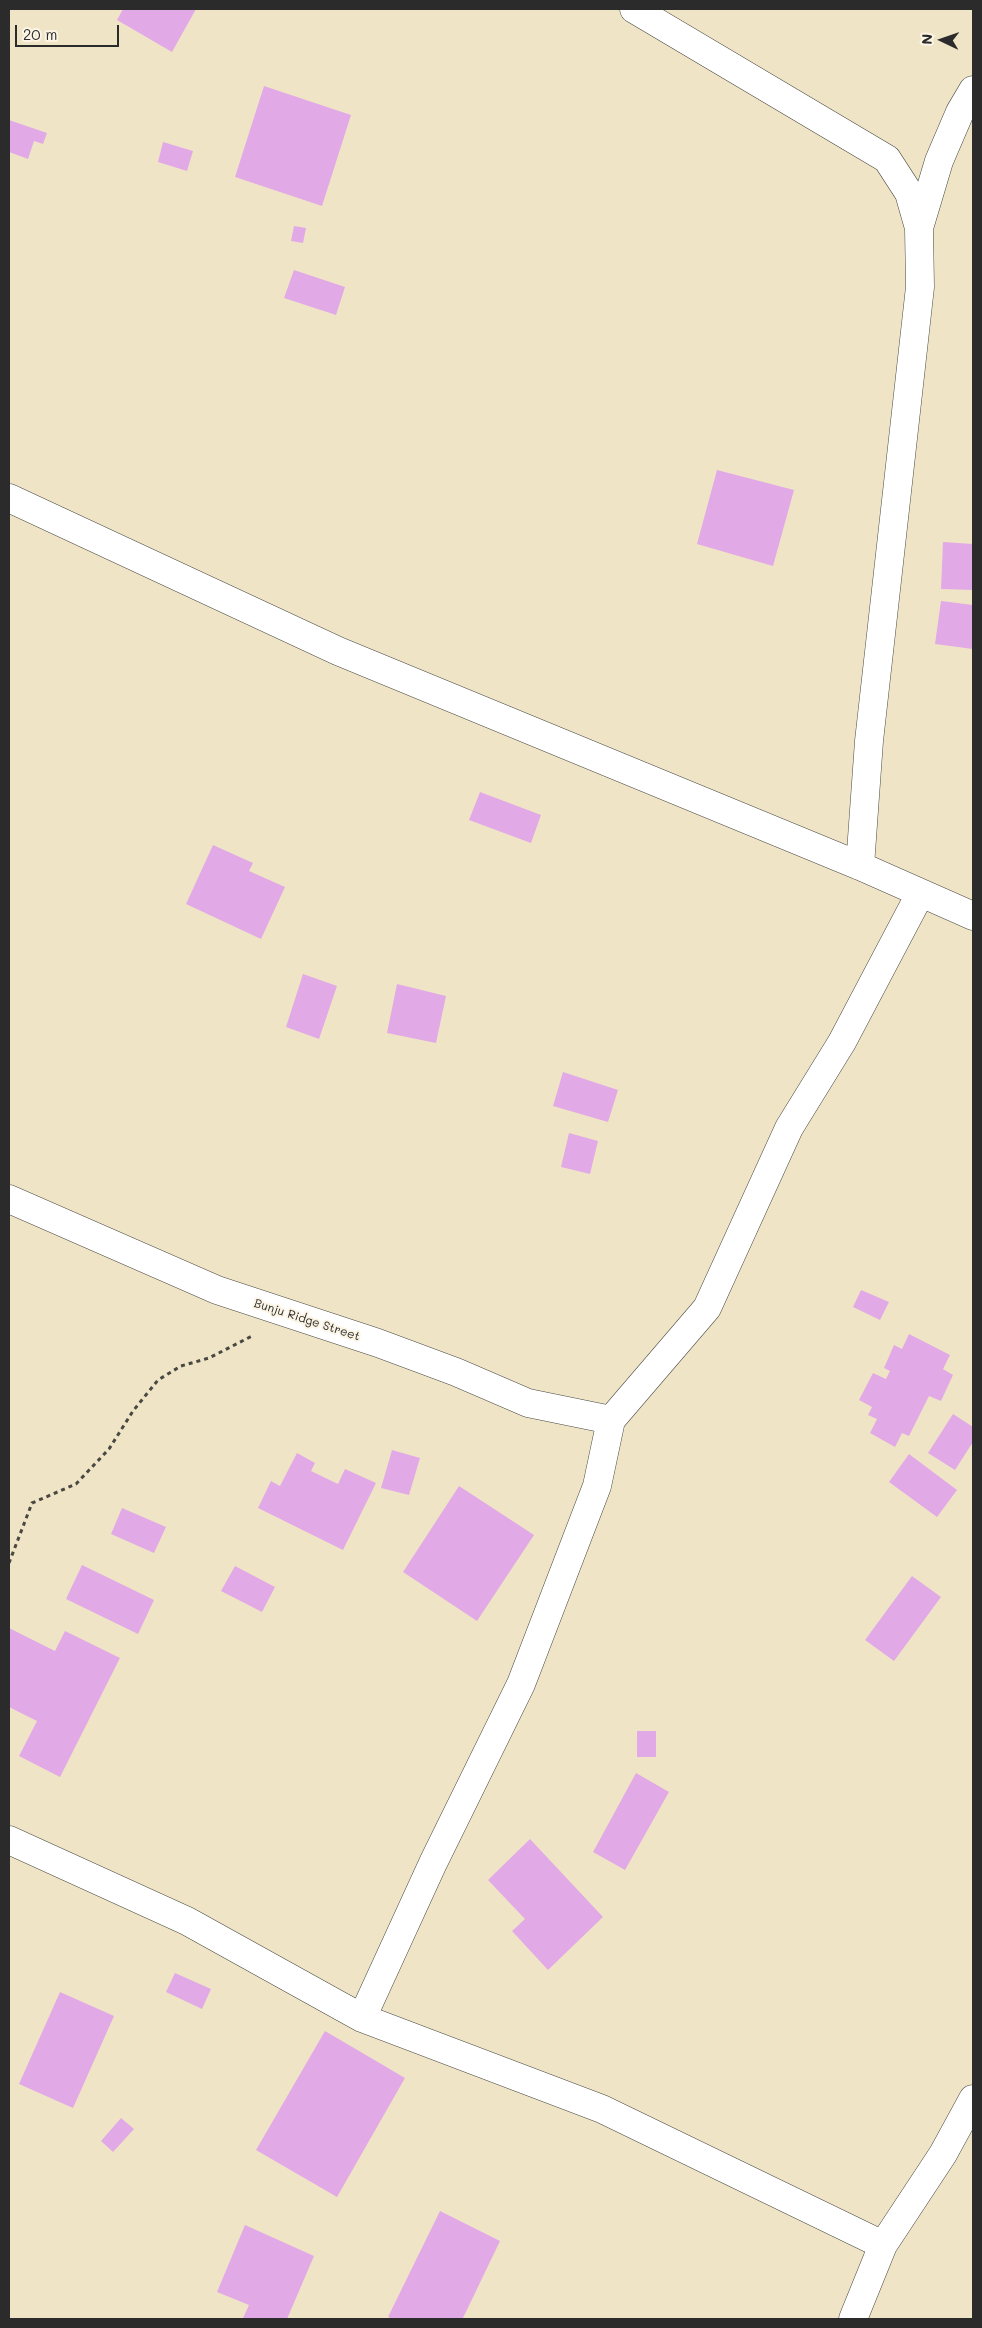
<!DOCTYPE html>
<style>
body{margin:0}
#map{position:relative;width:982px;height:2328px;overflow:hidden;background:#efe5c6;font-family:Mali,sans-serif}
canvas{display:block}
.frame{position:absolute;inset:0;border:10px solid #2b2b2b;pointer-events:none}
.north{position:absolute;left:917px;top:15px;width:50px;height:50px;-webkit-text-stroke:4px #fcf5e5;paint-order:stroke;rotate:273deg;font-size:14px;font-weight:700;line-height:20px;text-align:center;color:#2b2b2b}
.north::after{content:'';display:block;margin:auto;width:18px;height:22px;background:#2b2b2b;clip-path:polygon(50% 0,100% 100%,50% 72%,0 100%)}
.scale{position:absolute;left:15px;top:25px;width:104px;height:22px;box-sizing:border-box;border:2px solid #2b2b2b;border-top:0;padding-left:6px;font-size:15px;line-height:18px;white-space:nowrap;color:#2b2b2b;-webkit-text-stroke:4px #fcf5e5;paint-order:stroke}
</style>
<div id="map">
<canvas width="982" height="2328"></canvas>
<div class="frame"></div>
<div class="north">N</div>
<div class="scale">20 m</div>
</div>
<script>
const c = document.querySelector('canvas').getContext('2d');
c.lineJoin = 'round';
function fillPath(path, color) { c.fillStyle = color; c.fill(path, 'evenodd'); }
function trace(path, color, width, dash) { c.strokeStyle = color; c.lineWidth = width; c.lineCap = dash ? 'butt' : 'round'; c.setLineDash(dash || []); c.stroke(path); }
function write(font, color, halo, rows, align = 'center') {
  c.font = font + ' Mali,sans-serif'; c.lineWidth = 4; c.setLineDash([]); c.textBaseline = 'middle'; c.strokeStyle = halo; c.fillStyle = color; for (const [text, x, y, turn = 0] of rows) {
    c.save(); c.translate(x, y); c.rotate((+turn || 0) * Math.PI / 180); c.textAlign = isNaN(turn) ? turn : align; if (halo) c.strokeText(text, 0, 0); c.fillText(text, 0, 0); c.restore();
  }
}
const building = new Path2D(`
 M123,9h73l-24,43 -55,-32z
 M264,86l87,29 -29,91 -87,-29z
 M9,120l38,13 -4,11 -9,-3 -6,18 -19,-7z
 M163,142l30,9 -6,20 -29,-9z
 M294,226l12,2 -3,15 -12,-2z
 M294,270l51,17 -9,28 -52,-17z
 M717,470l77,20 -21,76 -76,-22z
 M943,542l30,2v46l-32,-1z
 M941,601l32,4v44l-38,-5z
 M480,792l61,23 -10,28 -62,-23z
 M213,845l40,18 -4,8 36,16 -24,52 -75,-35z
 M303,974l34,12 -18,53 -33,-12z
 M397,984l49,12 -10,47 -49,-10z
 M563,1072l55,18 -10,32 -55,-16z
 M569,1133l29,8 -8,33 -29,-7z
 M861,1290l28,12 -9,18 -27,-13z
 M909,1334l41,21 -7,14 10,6 -12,26 -12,-5 -20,40 -7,-3 -7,14 -25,-14 7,-14 -9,-4 4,-8 -13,-7 14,-27 13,6 4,-8 -6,-3 10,-23 8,4z
 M953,1414l20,13v15l-18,28 -27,-17z
 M392,1450l28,8 -11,37 -28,-7z
 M297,1453l18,10 -4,8 27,13 7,-15 31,14 -33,67 -85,-42 13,-27 9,5z
 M909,1454l48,36 -20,27 -48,-35z
 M459,1486l75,49 -57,86 -74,-49z
 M122,1508l44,19 -12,26 -43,-19z
 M82,1565l72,35 -16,34 -72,-35z
 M235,1566l40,21 -13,25 -41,-21z
 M912,1576l29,21 -47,64 -29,-21z
 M9,1628l46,23 10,-20 55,27 -60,119 -41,-21 18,-35 -28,-14z
 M637,1731h19v26h-19z
 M636,1773l33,19 -44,78 -32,-18z
 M530,1839l73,78 -55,53 -36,-39 13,-12 -37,-39z
 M175,1973l36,16 -9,20 -36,-17z
 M60,1992l54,24 -41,92 -54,-24z
 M325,2031l80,47 -68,119 -81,-47z
 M121,2118l13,11 -21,23 -12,-11z
 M440,2211l60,30 -37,77 -70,1 -5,-2z
 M245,2225l69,31 -27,63h-41l-3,-1 6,-13 -32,-13z`);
const path = new Path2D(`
 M9,1563l23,-60 44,-19 33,-35 24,-38 25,-31 23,-14 28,-8 43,-22`);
const minor = new Path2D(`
 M634,9l253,150 22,34 10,35
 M9,498l329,153 522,215 113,50
 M860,866l9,-125 51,-454 -1,-59 20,-67 21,-49 13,-22
 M9,1199l208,91 161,53 78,29 72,31 83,17
 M9,1840l178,81 175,97 240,91 281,136
 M362,2018l71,-155 88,-179 76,-198 14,-66 96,-112 82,-180 53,-86 78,-148
 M853,2319l30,-74 60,-91 30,-55`);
const streetNames = [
 ["Bunju Ridge Street",307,1320,18]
];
fillPath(building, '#e2a9e7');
trace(minor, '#484742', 29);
trace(path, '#484742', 3, [4, 4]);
trace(minor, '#fff', 28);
write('12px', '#2b2b2b', '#fcf5e5', streetNames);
</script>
